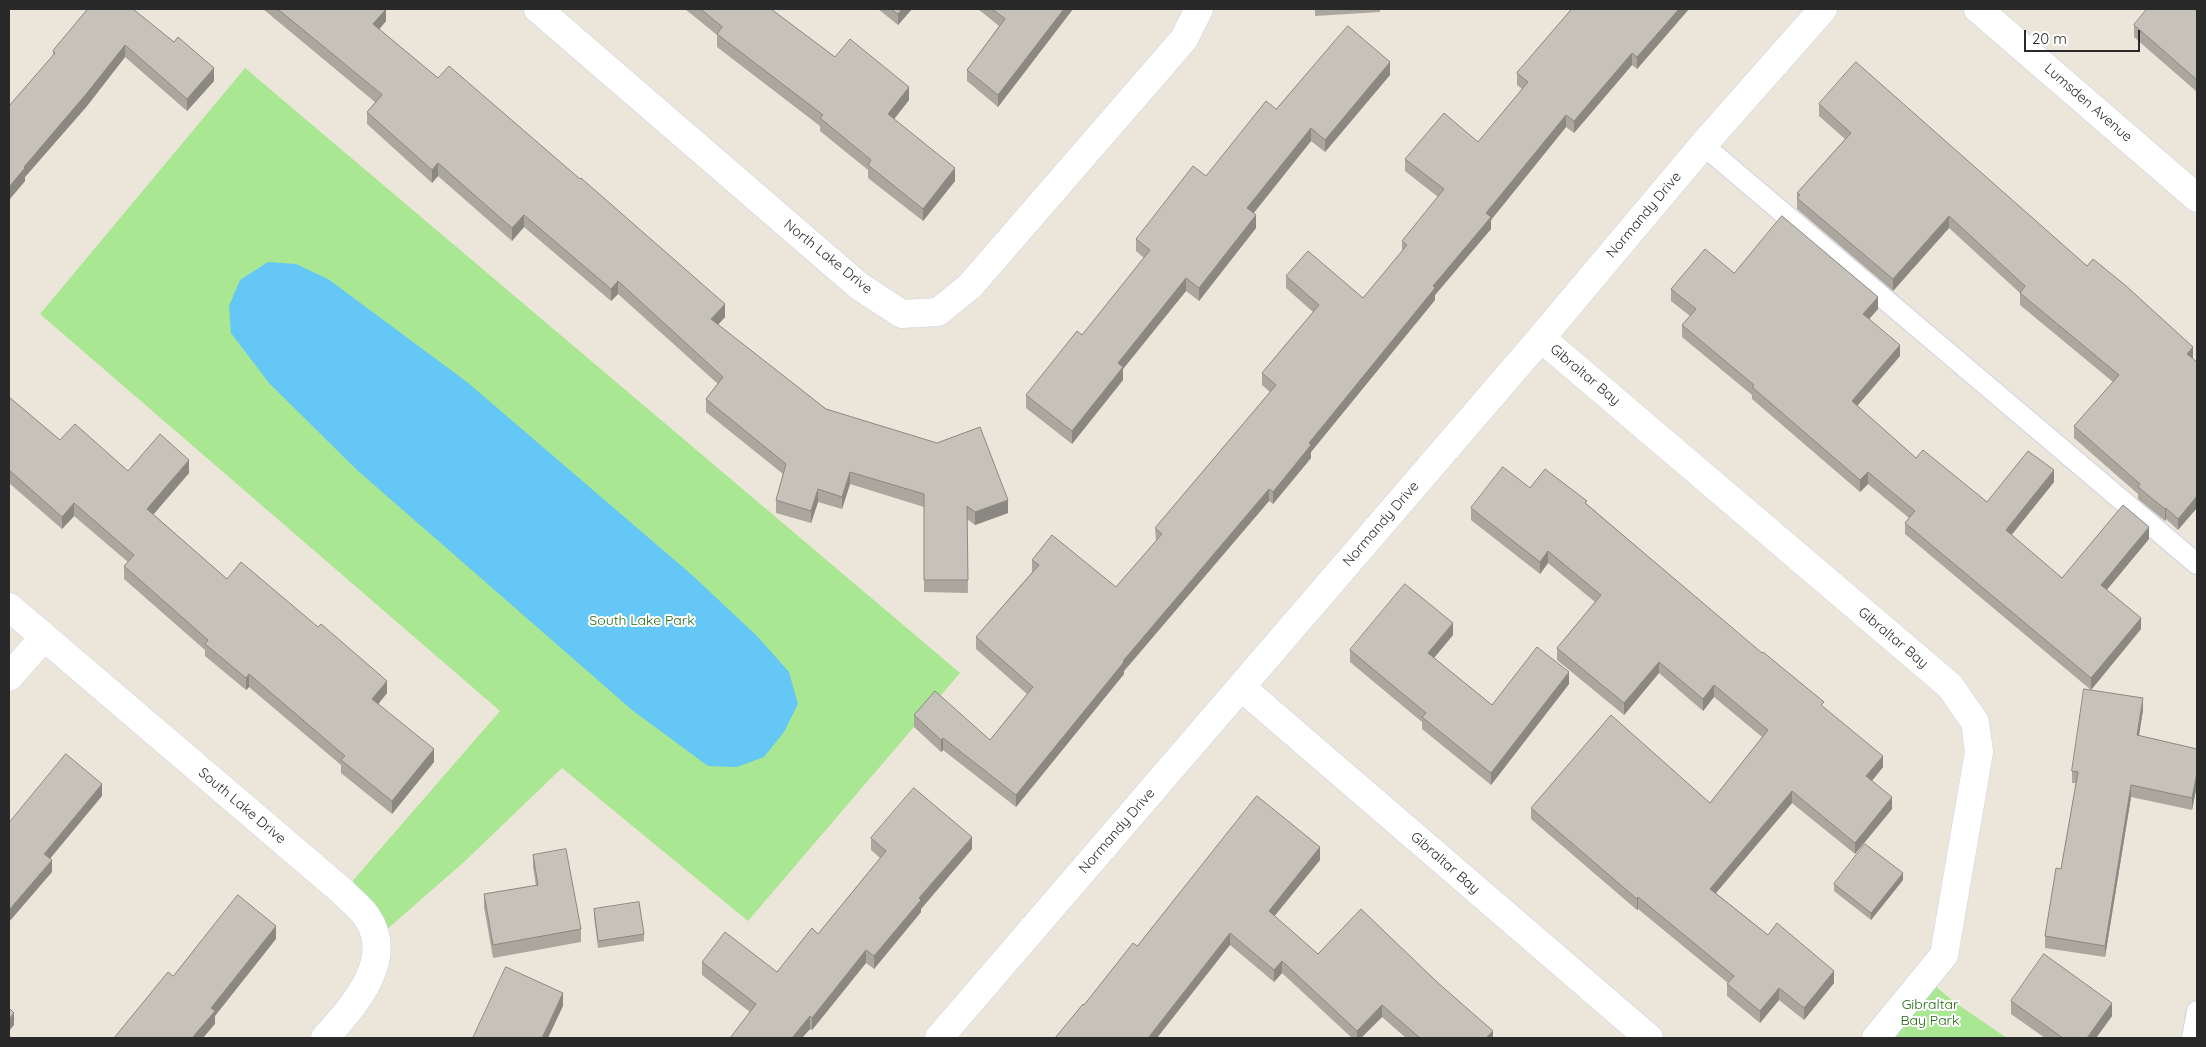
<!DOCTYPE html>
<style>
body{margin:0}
#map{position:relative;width:2206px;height:1047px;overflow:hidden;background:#ece5d9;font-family:Quicksand,sans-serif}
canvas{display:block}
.frame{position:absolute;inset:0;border:10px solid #292929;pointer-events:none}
.scale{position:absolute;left:2024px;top:30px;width:116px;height:22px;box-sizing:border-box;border:2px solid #292929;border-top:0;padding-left:6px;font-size:15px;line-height:18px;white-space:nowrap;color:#292929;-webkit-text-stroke:4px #fff;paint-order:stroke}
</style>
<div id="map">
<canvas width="2206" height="1047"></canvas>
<div class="frame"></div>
<div class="scale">20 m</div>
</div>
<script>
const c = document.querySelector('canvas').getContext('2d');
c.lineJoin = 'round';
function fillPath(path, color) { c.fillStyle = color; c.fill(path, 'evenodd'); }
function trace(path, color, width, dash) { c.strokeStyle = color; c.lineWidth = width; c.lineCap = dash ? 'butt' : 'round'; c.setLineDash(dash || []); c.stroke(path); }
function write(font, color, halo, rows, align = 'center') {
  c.font = font + ' Quicksand,sans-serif'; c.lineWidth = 4; c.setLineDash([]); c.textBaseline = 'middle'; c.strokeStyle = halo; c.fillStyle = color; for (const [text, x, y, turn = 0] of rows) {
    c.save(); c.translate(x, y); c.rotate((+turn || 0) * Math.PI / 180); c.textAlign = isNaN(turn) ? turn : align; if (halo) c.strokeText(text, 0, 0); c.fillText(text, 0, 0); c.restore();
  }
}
const green = new Path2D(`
 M245,68l715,605 -212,248 -186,-153 -98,94 -87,76 -34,-46 157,-181 -460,-397z
 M1926,978l28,24 53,36h-131z`);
const water = new Path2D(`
 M268,262l28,2 32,15 139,103 225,193 65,61 32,36 9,32 -14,28 -20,25 -27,10 -29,-1 -76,-56 -275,-240 -88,-87 -38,-50 -2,-27 11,-26z`);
const lane = new Path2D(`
 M1703,145l494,419
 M2192,1038l5,-27`);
const street = new Path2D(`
 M538,9l321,277 43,28 36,-2 32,-26 214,-247 15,-30
 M1978,9l219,189
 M1541,338l409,348 25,36 4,30 -35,203 -68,83
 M9,607l334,285c7,8 18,16 24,25 29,44 -14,89 -42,121
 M9,677l35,-40
 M1241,687l408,351
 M939,1038l602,-700 162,-193 120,-136`);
const wall = new Path2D(`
 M88,9l126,72 -27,30 -62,-54 -38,49 -62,71v4l-16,19 44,-145v-4z
 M263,9h123v12l-7,8 346,288 -7,8 108,84 182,104 -33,12 -8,-6 1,74 -44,-1v-85l-74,-23 -8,25 -24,-7 -7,21 -35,-10v-13l7,-26 -77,-62v-13l12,-15 -100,-90 -7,7 -87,-74 -12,14 -74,-65 -6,7 -65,-59v-12l8,-10z
 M685,9h86l64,48 74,43 -15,19 61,62 -32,40 -55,-43v-8l-48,-39v-5l-103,-79v-12z
 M878,9h34l-14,16z
 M978,9h95l-75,98 -31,-26v-11l32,-44z
 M1315,9h65v3l-65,4z
 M1572,9h117l-52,60 -5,-4 -58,68 -8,-6 -75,93v9l-56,66v5l-124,152v6l-38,46 -4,-3 -145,170v3l-108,133 -73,-57 -2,2 -27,-25v-12l76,25 37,-46 -51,-45v-12l56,-65v-12l84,27 40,-46 -1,-13 115,-136 -8,-7v-12l51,-61 -27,-24v-12l77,22 39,-47v-10l36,-44 -33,-26v-12l73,-17 44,-53 -5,-4v-12z
 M2197,11v81l-63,-55v-12z
 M1390,75l-65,77 -14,-11 -57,72 2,15 -57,73 -13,-10 -63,78v11l-51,64 -46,-36v-13l56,-60 62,-77 -8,-7v-12l70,-63 70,-67z
 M1819,104l268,162 106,81 -15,183 -12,-11 -1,2 -27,-22v-5l-64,-56v-12l39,-44 -93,-77v-12l-71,-65 -56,63 -96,-82v-16l48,-54 -26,-23z
 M1734,273l144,36 -9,10 31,37 -43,50 59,52 71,44 67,-20 -43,53 51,43 87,-39 -43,51 35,39 -50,61 -186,-156v-11l4,-5 -41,-34 -8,8 -108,-93v-4l-70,-58v-12l8,-9 -19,-15v-12z
 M9,397l51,43 68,31 61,2 -36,41 74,65 160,114 -9,11 56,58 -42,52 -51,-41v-8l-92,-78 -3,3 -41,-34v-6l-81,-71v-13l4,-4 -54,-46 -12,13 -53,-46z
 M1530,488l57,16 237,204 59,59 -11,14 20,28 -37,45 -63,-51 -76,90 52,42 66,48 -30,37 -25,-20 -19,23 -33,-27v-12l1,-1 -90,-74 -1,1 -106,-91v-11l179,-5 52,-66 -48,-40 -11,14 -44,-38 -35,42 -67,-55v-12l38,-46 -47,-39 -8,11 -69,-54v-12z
 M1453,635l-19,23 58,47 77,-21 -78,101 -69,-56v-7l-72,-60v-12z
 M2143,710l-4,26 58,13v36l-5,25 -61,-13 -26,160 -60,-9v-12l16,-67 15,-86h-4v-12z
 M871,838l101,11 -51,60v3l-47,57 -8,-6 -54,67 -2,-1 -8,9h-72l20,-26 -48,-37v-13l75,10 41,-38 62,-76 -9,-8z
 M533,855l48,74v13l-88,16 -9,-51v-13l52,-8 -3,-19z
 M1320,860l-46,56 44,38 175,84h-87l-24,-21 -21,21h-9l-70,-65 -8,9 -44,-37 -146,60 53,-59z
 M1903,880l-32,40 -37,-29v-7z
 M594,909l50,25v7l-46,7 -4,-32z
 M2011,1001l101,15 -16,22h-51l-34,-24z`);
const shadedWall = new Path2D(`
 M386,9v12l-13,16v-13z
 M902,9h10l-14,16v-11z
 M1064,9h9l-75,98v-12z
 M1679,9h10l-52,60v-12z
 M125,45v12l-38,49 -62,71v4l-16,19v-13l15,-20z
 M1632,53v12l-58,68v-12z
 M1390,62v13l-65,77v-12z
 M214,68v13l-27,30v-12z
 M909,87v13l-21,27v-13z
 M1566,115v12l-75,93v9l-56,66v5l-124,152v6l-38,46v-12l36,-49 124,-157 53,-73z
 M1311,128v13l-64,80v-13z
 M438,163v13l-6,7v-13z
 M955,168v13l-32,40v-12z
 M524,215v12l-12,14v-13z
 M1256,215v13l-57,73v-13z
 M1949,216v12l-56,63v-12z
 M1186,278v13l-63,78v11l-51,64v-13l46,-68z
 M618,281v13l-7,7v-12z
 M1878,297v12l-15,17v-12z
 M725,304v13l-14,15v-13z
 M1900,345v11l-48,56v-11z
 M2193,347v12l-6,-5z
 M189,460v13l-42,49v-13z
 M2054,470v12l-48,60v-12z
 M850,472v12l-8,25v-12z
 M1868,472v12l-8,8v-12z
 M818,489v13l-7,21v-12z
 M1269,489v12l-145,170v3l-108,133v-12l107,-134z
 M2197,496v12l-19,22v-11z
 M1008,500v13l-33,12v-13z
 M74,503v13l-12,13v-12z
 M2166,508v11l-1,2v-12z
 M2149,527v12l-48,58v-12z
 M1548,551v12l-8,11v-12z
 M2141,618v11l-50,61v-12z
 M1453,623v12l-25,30v-12z
 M1659,662v11l-35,42v-12z
 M1569,672v12l-78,101v-12z
 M249,674v13l-3,3v-12z
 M387,681v12l-15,19v-13z
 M1714,685v12l-11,14v-12z
 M2143,698v12l-6,37v-12z
 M943,738v12l-2,2v-12z
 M434,749v13l-42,52v-13z
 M1883,756v11l-17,21v-12z
 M2197,773v12l-5,25v-12z
 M102,784v12l-58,70v-12z
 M2131,785v12l-26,160v-11z
 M1792,791v12l-82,97v-11z
 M1892,797v12l-37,45v-11z
 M972,837v12l-51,60v3l-47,57v-13l45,-58z
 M1320,847v13l-51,63v-12z
 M52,860v12l-43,50v-12z
 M1903,873v7l-32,40v-7z
 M1638,897v12l-1,1v-11z
 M276,926v13l-61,77v8l-12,14h-11l19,-30z
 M1230,933v12l-73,93h-9z
 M866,950v13l-54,67v-12z
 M1282,961v12l-8,9v-12z
 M1834,971v12l-30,37v-12z
 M1779,988v12l-19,23v-12z
 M563,993v13l-15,32h-6z
 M2112,1003v13l-16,22h-9z
 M1382,1005v12l-21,21h-4v-7z
 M14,1013v12l-5,6v-12z
 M810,1016v13l-8,9h-10z
 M1493,1031v7h-7z`);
const building = new Path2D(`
 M88,9h45l41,33 4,-5 36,31 -27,31 -62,-54 -38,48 -63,74 1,1 -16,19v-81l46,-53 -2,-2z
 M278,9h108l-13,15 65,54 11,-12 131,113 1,-1 144,126 -14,15 115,90 111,34 43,-16 28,73 -33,12 -8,-6 1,74h-44v-86l-74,-22 -8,25 -24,-8 -7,22 -35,-11 10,-36 -80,-65 17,-22 -105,-96 -7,8 -87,-74 -12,13 -74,-65 -6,7 -65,-58 15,-17z
 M701,9h70l64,48 15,-18 59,48 -21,27 67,54 -32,41 -55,-44 3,-5 -51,-42 3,-3 -106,-81 5,-7z
 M892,9h10l-4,5z
 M992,9h72l-66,86 -31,-25 38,-51z
 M1572,9h107l-42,48 -5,-4 -58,68 -8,-6 -80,98 5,4 -58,69 2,2 -126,155 2,2 -38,47 -4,-3 -146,172 1,1 -108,133 -73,-57 -2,2 -27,-25 21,-24 55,49 43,-53 -57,-50 63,-72 -7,-5 20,-25 64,52 46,-53 -7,-6 121,-143 -14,-12 57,-68 -33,-29 22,-25 55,47 44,-53 -5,-4 42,-52 -39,-30 39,-46 34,29 50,-60 -11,-9z
 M2147,9h47l3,2v69l-63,-55z
 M1348,26l42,36 -65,78 -14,-12 -64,80 9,7 -57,73 -13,-10 -68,85 5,4 -51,64 -46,-36 51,-64 5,4 68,-85 -14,-11 57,-73 13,10 60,-75 10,8z
 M1856,62l231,204 6,-7 32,26 68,62 -6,7 10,8v134l-19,23 -12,-11 -1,1 -27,-22 2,-3 -66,-58 45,-51 -99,-82 5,-7 -76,-70 -56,63 -96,-81 3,-3 -3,-2 54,-60 -32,-29z
 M1782,216l96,81 -15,17 37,31 -48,56 64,57 7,-8 64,52 41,-51 26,19 -48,60 56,48 61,-73 26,22 -48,58 40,33 -50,60 -186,-155 10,-12 -47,-39 -8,8 -108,-93 2,-2 -72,-60 14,-16 -25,-20 34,-40 29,24z
 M9,397l51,43 15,-16 53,47 32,-37 29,26 -42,49 80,70 14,-17 77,65 3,-3 66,57 -15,18 62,50 -42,52 -51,-41 4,-4 -96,-82 -3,4 -41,-34 3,-4 -84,-74 10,-11 -60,-52 -12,14 -53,-47z
 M1503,467l27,21 15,-19 42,32 -2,2 177,150 1,-1 61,50 -3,3 62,51 -17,20 26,21 -37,46 -63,-52 -82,98 58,46 9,-12 57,48 -30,37 -25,-20 -19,23 -33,-27 7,-8 -96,-79 -1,2 -106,-91 80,-93 99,88 58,-73 -54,-45 -11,14 -44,-37 -35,41 -67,-55 44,-53 -53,-44 -8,11 -69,-54z
 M1405,584l48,39 -25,30 64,52 45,-58 32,25 -78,101 -69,-56 4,-4 -76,-63z
 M2084,689l59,9 -6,37 60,14v24l-5,25 -61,-13 -26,161 -60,-10 11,-68 5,1 17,-97 -6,-1z
 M66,754l36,30 -58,70 8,6 -43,50v-87z
 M914,788l58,49 -53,61 2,2 -47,56 -8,-6 -54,68 -2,-2 -18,22h-62l26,-34 -54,-42 23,-30 52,40 35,-44 6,6 68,-83 -15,-13z
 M1257,796l63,51 -51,64 49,43 43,-45 76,73 56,49 -7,7h-66l-38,-33 -25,26 -75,-70 -8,9 -44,-37 -82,105h-93l28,-34 1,1 49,-62 4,3z
 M1865,844l38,29 -32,40 -37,-29z
 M566,849l15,80 -88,16 -9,-51 54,-9 -5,-30z
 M238,895l38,31 -65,82 4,3 -23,27h-78l54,-66 5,4z
 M639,902l5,32 -46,7 -4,-32z
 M2044,954l68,49 -25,35h-24l-52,-37z
 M506,967l57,26 -21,45h-69z
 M9,1008l5,5 -5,6z`);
const streetNames = [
 ["Lumsden Avenue",2088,103,41],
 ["Normandy Drive",1644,215,-50],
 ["North Lake Drive",828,257,39],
 ["Gibraltar Bay",1585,375,40],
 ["Normandy Drive",1381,524,-49],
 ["Gibraltar Bay",1893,638,40],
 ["South Lake Drive",242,806,40],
 ["Normandy Drive",1117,831,-49],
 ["Gibraltar Bay",1445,863,41]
];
const parkNames = [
 ["South Lake Park",642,621],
 ["Gibraltar",1930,1005],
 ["Bay Park",1930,1021]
];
fillPath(green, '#aae792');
fillPath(water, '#64c7f6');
trace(lane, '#cfd1e3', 22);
trace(street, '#cfd1e3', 29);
trace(lane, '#fff', 20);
trace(street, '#fff', 28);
fillPath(wall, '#aba79f');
fillPath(shadedWall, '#8b8882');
fillPath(building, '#c7c2b9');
trace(building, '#8b8882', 1);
write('14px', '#292929', '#fff', streetNames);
write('14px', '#226a15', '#fff', parkNames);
</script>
